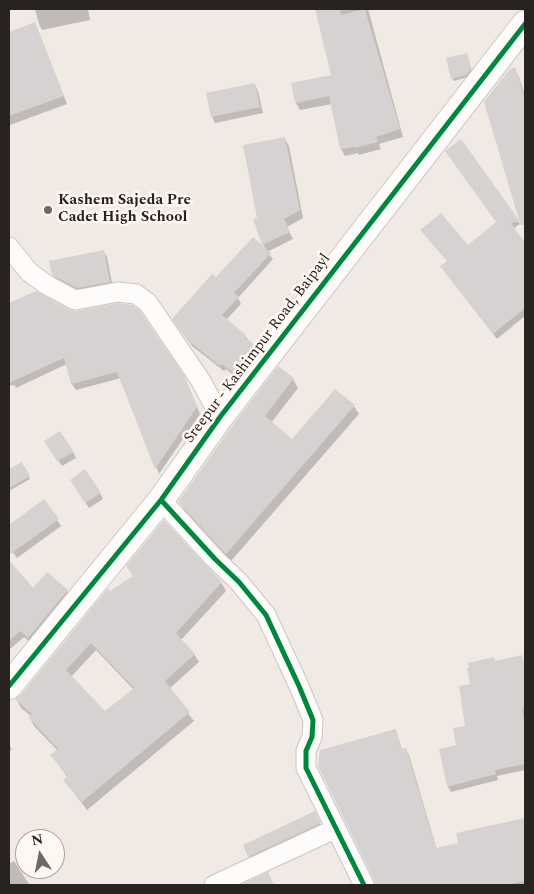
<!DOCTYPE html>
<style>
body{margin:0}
#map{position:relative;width:534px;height:894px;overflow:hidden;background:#f1eae4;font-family:Spectral,serif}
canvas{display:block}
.frame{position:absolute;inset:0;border:10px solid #282320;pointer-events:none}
.north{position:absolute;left:15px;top:829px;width:50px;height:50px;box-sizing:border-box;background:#fff7f1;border:1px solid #a9a29d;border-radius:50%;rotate:349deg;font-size:14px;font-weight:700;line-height:20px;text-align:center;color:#282320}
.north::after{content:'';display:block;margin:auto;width:18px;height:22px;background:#6e6965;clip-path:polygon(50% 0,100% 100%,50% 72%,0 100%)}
</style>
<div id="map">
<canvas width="534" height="894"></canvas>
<div class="frame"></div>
<div class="north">N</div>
</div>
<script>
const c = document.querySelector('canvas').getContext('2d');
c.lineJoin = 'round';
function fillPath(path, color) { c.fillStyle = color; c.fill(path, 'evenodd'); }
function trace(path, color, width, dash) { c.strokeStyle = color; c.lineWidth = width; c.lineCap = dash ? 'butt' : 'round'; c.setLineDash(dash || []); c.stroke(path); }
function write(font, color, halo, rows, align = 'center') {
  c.font = font + ' Spectral,serif'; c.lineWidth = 5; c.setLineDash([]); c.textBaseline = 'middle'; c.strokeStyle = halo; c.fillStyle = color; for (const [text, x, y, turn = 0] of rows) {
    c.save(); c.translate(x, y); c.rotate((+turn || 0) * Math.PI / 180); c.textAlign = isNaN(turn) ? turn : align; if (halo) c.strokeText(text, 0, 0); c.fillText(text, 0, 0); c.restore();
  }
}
const shadow = new Path2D(`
 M35,9h53l2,11 -48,10 -3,-6z
 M316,9h52l35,128 -24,7 2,5 -22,6 -1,-2 -13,3 -4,-7 -9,-45 -32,6 -4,-7 36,-27z
 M35,23l32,81 -57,21 -1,-92z
 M468,57l4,15 -4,5 -14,4 -2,-3z
 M515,69l4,8 6,18v117l-5,3z
 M255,85l3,6 5,22 -48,10 -3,-6z
 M285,139l4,7 14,72 -16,9 6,12 -26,13 6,7 -35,39 3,6 -15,16 19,16 14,17 -21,26 -12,-10 -2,2 -32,-25 -15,-21 39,-46 51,-28 -4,-7 -4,-25z
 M517,219l3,5 -7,5 12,16v71l-28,23 -52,-67 23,-26z
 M103,251l4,6 6,31 -32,6 -24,-13 -4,-7z
 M36,292l152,93 12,29 -41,60 -38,-96 -45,12 -4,-6 -5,-20 -51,24 -2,-3 -5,1v-82z
 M293,379l5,9 -27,35 21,18 62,-35 5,8 -128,147 -46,-50 -5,-9z
 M49,447l24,5 3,6 -14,8z
 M21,463l9,16 -21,12v-20z
 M75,487l25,6 3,6 -14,9z
 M44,501l17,25 -44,32 -8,-11v-21z
 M9,562l24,28 34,1 4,6 -39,47 -8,-7 -15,13z
 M221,582l5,9 -45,49 13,14 5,8 -30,27 25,32 -107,89 -22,-29 3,-3 -16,-23 6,-4 -24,-25 -4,-8 1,-2 -10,-8 -4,-8 93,-107zM96,650l38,40 -29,23 -34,-36z
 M521,656l4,10v104l-28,6 1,4 -47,12 -3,-5 10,-41 8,-19 6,-42 23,-23z
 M396,731l6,19 4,-1 3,6 28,95 23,-6 -2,-10 67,-15v66h-149l-1,-5z
 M9,744l3,5 -3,3z
 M317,818l6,11 -70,33 -4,-6z
 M9,860l2,3 3,-2 15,23 -20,1z`);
const building = new Path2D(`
 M315,9h25l1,6 24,-6 35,120 -24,8 2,5 -24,6v-1l-14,2 -11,-53 -34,7 -4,-20 40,-8z
 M35,22l29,74 -55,20v-84z
 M467,53l4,16 -5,6 -15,4 -5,-21z
 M515,67l10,31v127h-4l-1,-4 -9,2 14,20v65l-32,26 -53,-68 7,-5 -27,-31 21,-17 27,32 28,-23 -51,-71 16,-12 58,81 -35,-118 25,-32z
 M255,83l5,24 -49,10 -5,-24z
 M285,137l15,73 -16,9 6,13 -28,13 -9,-26 4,-1 -14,-73z
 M253,237l18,16 -37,40 5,4 -17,18 24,20 -2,2 12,9 -21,28 -13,-10 -2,2 -33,-26 -15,-21 40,-45 4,3z
 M104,250l6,32 -33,6 -25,-13 -3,-14z
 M36,291l34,19 6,1 42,-8 14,2 8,6 45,66 12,30 -42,62 -38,-97 -46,12 -7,-26 -55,25v-80z
 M278,366l16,12 -29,38 27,23 43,-50 20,16 -129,149 -48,-52 54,-76z
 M60,431l14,21 -17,9 -13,-20z
 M22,462l8,14 -21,12v-19z
 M85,469l16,24 -16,10 -15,-23z
 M44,499l15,20 -50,36v-30z
 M164,520l58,62 -46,51 19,21 -30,27 25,31 -108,90 -19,-22 5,-4 -18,-21 8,-6 -30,-32 4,-3 -17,-15 6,-4 87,-107 2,3 23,-15 -7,-10zM91,643l43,45 -29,23 -39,-41z
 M9,560l24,28 14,-16 21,18 -40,48 -8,-7 -11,10z
 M522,655l3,16v37l-3,1 3,18v37l-30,6 1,4 -49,13 -8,-38 17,-4 -3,-17 12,-2 -6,-40 11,-2 -3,-16h2l-1,-5 26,-6 1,4z
 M396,729l5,20 5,-1 30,100 22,-5 -2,-10 69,-15v63l-19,4h-131l-1,-5 -56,-114 2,-16z
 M315,811l6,12 -73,34 -5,-12z
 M268,872l6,13h-34z`);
const street = new Path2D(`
 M9,247l20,25 18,13 28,15 43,-8 18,2 12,9 53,78 19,36
 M161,500l54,59 24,23 27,33 33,71 14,34 -1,17 -6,14v17l58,117
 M214,885l121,-56`);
const secondary = new Path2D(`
 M9,686l152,-186 59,-83 305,-393`);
const cycleway = new Path2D(`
 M161,500l54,59 24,23 27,33 33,71 14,34 -1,17 -6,14v17l58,117
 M9,686l152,-186 59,-83 305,-393`);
const markers = [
 [48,210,5,"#6e6965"]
];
const poiNames = [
 ["Kashem Sajeda Pre",58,201],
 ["Cadet High School",58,218]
];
const streetNames = [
 ["Sreepur - Kashimpur Road, Baipayl",258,349,-53]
];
fillPath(shadow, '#0003');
fillPath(building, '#d6d2d2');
trace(street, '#ccc6c2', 21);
trace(secondary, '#ccc6c2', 28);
trace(street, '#fdfcfb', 19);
trace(secondary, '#fdfcfb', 26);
trace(cycleway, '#00873e', 5);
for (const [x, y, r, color] of markers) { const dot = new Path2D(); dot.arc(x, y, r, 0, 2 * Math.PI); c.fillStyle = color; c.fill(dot); trace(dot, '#fff7f1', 2); }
write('bold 15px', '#282320', '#fff7f1', poiNames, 'left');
write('15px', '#282320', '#fff7f1', streetNames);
</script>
